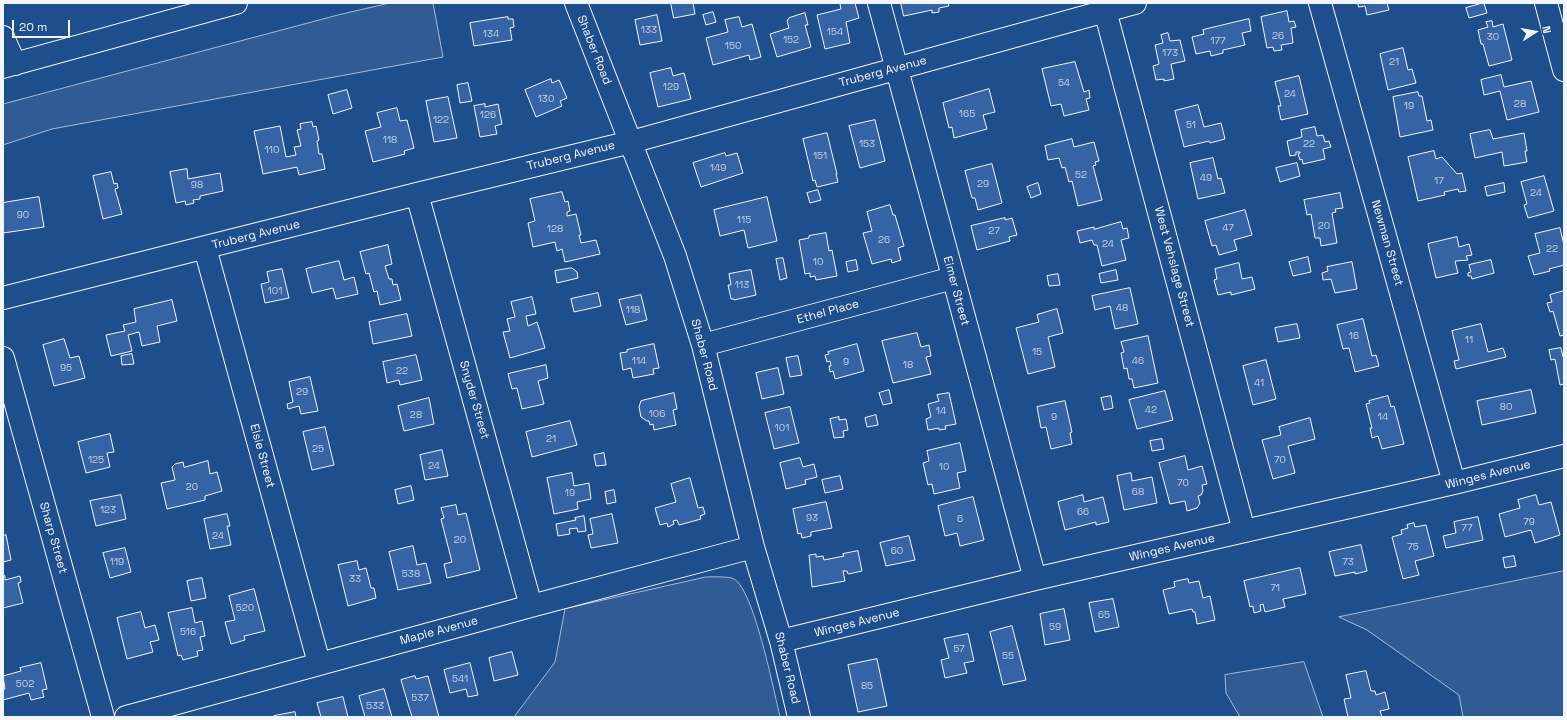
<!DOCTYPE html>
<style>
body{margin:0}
#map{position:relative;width:1567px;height:720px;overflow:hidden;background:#1f4e8c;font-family:"Space Grotesk",sans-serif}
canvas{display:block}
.frame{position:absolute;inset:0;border:4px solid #f2f6ff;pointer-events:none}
.north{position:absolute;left:1515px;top:12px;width:40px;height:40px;-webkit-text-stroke:3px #1f4e8c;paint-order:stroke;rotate:79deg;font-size:11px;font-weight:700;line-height:16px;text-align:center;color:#f2f6ff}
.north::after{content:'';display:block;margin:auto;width:14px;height:18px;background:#f2f6ff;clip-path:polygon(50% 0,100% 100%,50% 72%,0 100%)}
.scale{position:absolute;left:12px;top:20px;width:58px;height:18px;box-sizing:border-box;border:2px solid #f2f6ff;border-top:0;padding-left:5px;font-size:12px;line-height:14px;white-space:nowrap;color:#f2f6ff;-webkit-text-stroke:3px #1f4e8c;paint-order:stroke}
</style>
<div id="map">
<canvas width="1567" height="720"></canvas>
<div class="frame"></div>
<div class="north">N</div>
<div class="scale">20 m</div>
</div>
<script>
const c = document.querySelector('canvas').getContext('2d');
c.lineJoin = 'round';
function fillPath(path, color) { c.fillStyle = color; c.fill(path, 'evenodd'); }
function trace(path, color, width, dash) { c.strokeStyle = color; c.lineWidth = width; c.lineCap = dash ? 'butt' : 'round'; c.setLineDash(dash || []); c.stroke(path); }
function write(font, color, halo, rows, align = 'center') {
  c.font = font + ' "Space Grotesk",sans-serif'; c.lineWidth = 3; c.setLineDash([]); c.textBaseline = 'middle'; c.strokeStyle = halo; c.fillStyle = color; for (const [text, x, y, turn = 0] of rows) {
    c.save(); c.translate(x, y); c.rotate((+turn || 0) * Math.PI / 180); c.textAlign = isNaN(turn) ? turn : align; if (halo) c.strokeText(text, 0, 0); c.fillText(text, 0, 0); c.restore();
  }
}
const green = new Path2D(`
 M390,3h43l10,54 -391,72 -49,16v-41l335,-89z
 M1564,571v146h-101l-4,-22 -92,-65 -28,-13z
 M706,577c6,0 23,-1 28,2 20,11 40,113 46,138h-266l41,-55 10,-53z
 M1304,662l19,55h-83l-14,-24 -1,-18z`);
const building = new Path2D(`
 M671,3h22l2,11 -21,4z
 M855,3l4,15 -13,4 4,21 -25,6 -8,-34 24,-6 -1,-5z
 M901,3h47l1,3 -10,2v4l-7,1v-3l-28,6z
 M1358,3h29l2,7 -22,5 -2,-9 -6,1z
 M1484,3l3,10 -18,5 -3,-10z
 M1287,11l2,11 5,-1 2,6 -5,1 2,15 -12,2 1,5 -8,1 -1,-4 -6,1 -6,-31z
 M713,12l3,10 -10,3 -3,-10z
 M805,13l3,12h-3l6,22 -34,10 -7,-23 19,-6 -2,-7 2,-3z
 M657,15l5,26 -22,4 -5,-25z
 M508,17v2h5l1,8 -4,1 2,12 -38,6 -4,-23z
 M739,17l3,10 10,-3 9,33 -11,3 -1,-5 -36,10 -7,-27 22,-6 -3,-12z
 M1249,19l2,12 -9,2 3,12 -22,5v3l-12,3 -1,-5 -14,3 -4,-17 12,-3 -1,-4z
 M1492,21l1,6 10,-3 9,36 -23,6 -6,-22h-2l-3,-14 10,-3 -2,-5z
 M1168,33l2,8 10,-1 5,21 -14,3 3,15 -10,2v-2l-8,1 -3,-14 6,-2 -4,-19 8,-2 -2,-8z
 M1403,48l5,22 4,-1 4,14 -28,7 -8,-36z
 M1075,62l9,30 5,-2 1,8 -4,1 3,11 -25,6 -3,-12 -10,2 -9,-37z
 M671,68l2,8 11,-3 7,26 -33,8 -8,-34z
 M1501,75l3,12 27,-6 8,31 -32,8 -7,-29 -16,4 -3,-15z
 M1299,76l9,38 -27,6 -3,-14h3l-6,-24z
 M551,79l1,4 7,-3 8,18 -7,3 2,5 -26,11 -11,-27z
 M468,83l4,18 -12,2 -3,-18z
 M989,89l6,23 -12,3 4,14 -33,9 -2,-11 -3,1 -6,-25z
 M347,90l5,18 -19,6 -5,-19z
 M1418,92l1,4h3l5,25 4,-1 2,10 -33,7 -7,-40z
 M448,97l9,41 -23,4 -8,-41z
 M485,104v3l13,-3 4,20 -7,2 2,8 -17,3 -6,-31z
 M1198,105l6,22 17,-4 4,16 -15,4 -1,-2 -25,6 -9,-36z
 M397,108l3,13 7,-1 7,28 -10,3 1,3 -32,8 -8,-31 16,-4 -4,-14z
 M875,120l10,41 -25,7 -11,-42z
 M312,122l1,5 3,-1 3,14 -2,1 2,13h3l3,15 -26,6 -2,-8 -34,7 -9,-43 26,-5 6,31 10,-2 -2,-8 7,-1 -4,-16 4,-1 -1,-5z
 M1315,127l2,9 6,-1 2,7 4,-1 2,6 -8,2 2,10 -22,5 -1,-5 -2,1 -2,-6 2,-1v-1h-4v3l-6,1 -3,-15 15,-4 -1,-7z
 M1490,130l3,9 31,-6 3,18h-2l2,11 -23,4 -2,-14 -27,6 -5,-24z
 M827,133l10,41h-1l2,8 -21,5 -2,-7 -2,1 -10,-42z
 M1072,139l2,8 20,-5 5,19 -4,1 1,3 -3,1 9,34 -24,6 -6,-25 -3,1 -4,-15 -3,1 -3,-10 -11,2 -3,-14z
 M1434,151l2,8 6,-2 15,17 5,-1 4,18 -7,1 -1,-3 -14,3 1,3 -27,6 -10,-44z
 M725,153l1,3 11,-3 6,20 -42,14 -8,-24z
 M1213,158l5,21 3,-1 4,15 -27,6 -8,-36z
 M1297,163l3,13 -20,6 -4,-14z
 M992,164l10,39 -24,7 -3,-12h-3l-7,-27z
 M187,169l1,10 32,-6 3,18 -23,5v3l-7,1 1,3 -8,2 -1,-4 -9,2 -6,-31z
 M111,172l3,12 3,-1 1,5 -3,1 7,25 -19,5 -10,-43z
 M1544,176l10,35 -26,7 -4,-13 3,-1 -6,-22z
 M1038,183l3,11 -10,4 -4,-11z
 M1504,183l1,9 -18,4 -2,-9z
 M818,190l3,10 -11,3 -3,-10z
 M562,192l3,10 3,-1 2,10 -3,1v4l9,-2 5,21h-2l2,8 15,-3 4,14 -35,8 -3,-13 -5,2 -2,-9 -22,5 -5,-24 7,-2 -5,-22z
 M1340,193l3,15 -8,1 1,3 -4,1 5,30 -16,3 -1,-8h-5l-4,-24 -4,1 -3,-15z
 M39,197l5,30 -41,6v-30z
 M767,197l10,44 -29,7 -4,-18 -24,6 -6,-26z
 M890,205l3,10h2l9,31 -6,2 3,12 -9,3 -1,-4 -19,5 -9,-31 9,-2 -5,-19z
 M1245,210l7,25 -18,5 3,10 -18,5 -3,-10 -4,1 -7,-25z
 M1005,218v2l7,-2 5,17 -8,2 1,4 -33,9 -6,-24z
 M1121,222l2,7 4,-1 2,10 -8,2 5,20 -24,6 -5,-21h-3l-2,-5 -12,3 -3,-12 17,-4v2z
 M1560,228l4,17v20l-15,4 1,2 -16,4 -6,-19 12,-3 -5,-19z
 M826,233l3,18 3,-1 5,26 -21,4 -1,-4 -5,1v-4l-5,1 -6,-34 10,-2v-2z
 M1457,237l2,10 10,-3 3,11 -6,1 2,4 -13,1 3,12 -22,5 -8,-34z
 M388,245l4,19 -7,2 4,13h3l1,6 4,-1 4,16 -21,5 -3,-14 -3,1 -5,-19 -3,1 -6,-22z
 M1308,257l3,15 -18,4 -4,-14z
 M783,258l4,20 -7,2 -4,-21z
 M856,260l2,10 -10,2 -2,-10z
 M1491,260l3,13 -22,6 -1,-3h-3v-3l3,-1 -2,-7z
 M339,261l5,19 10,-3 4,17 -22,5 -3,-11 -21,5 -6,-24z
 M1352,262l5,27 -22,4 -4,-14 -8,1 -1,-7 6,-2 -1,-4z
 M1239,263l3,16 10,-2 3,12 -24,6v-3l-13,3 -4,-15 3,-1 -2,-10z
 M572,268l5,4 1,6 -21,5 -2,-12z
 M282,269l7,29 -24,5 -4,-19 8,-2 -2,-10z
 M751,270l5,25 -22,5v-1h-3l-3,-14h3l-2,-11z
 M1116,270l2,10 -17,3 -2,-9z
 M1058,274l2,11 -11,1 -2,-10z
 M1130,288l8,36 -23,5 -5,-23 -15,4 -3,-14z
 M1564,291v44l-4,1 -7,-25 -3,1 -3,-9 5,-1 -2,-7z
 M598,293l3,13 -27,6 -3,-13z
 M641,295l6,25 -21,5 -7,-25z
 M532,297l4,17 -10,2 2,10 9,-4 8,26 -35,10 -7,-26 7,-1 -3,-12 8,-2 -4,-15z
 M172,300l5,21 -20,5 3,16 -18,4 -3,-14 -11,3 4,16 -21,5 -5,-21 19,-4 -2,-6 13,-3 -2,-13z
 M1057,309l6,24 -15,4 7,30 -27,7 -12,-46 23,-6 -2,-7z
 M407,314l5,22 -39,8 -4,-22z
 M1363,319l9,37 4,-1 3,11 -24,6 -6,-24 -6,1 -6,-24z
 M1297,324l3,14 -22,4 -3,-14z
 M1481,324l7,28 15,-4 3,9 -50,12 -2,-8 5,-1 -7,-29z
 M917,333l4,14 8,-2 2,11 -5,1 5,17 -38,9 -11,-42z
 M1148,336l10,47 -24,5 -2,-9h-3l-2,-11 -3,1 -3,-16 3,-1 -3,-10z
 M64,339l6,19 9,-2 6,22 -31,8 -11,-41z
 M654,344l5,24 -6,1 1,5 -21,4 -2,-10 -8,2 -3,-17 7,-1v-2z
 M857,344l7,27 -29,8 -2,-8 -3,1 -1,-6h2l-1,-5 -3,1 -2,-7 4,-1 -1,-2z
 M1561,348l2,9h1v27l-4,1 -5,-26 -4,1 -2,-10z
 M132,354l2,10 -12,1 -1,-9z
 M416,355l6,25 -22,5 -1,-5 -12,3 -4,-21z
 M798,356l4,19 -12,2 -4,-19z
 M1266,360l10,39 -23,6 -10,-39z
 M546,365l2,13 -10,3 6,23 -22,5 -5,-21 -5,1 -4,-15z
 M778,368l6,26 -22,5 -6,-26z
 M310,377l8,34 -17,3 -2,-8 -11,3 -1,-5 6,-2 -4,-20z
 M889,390l3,13 -9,2 -4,-12z
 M1531,390l5,23 -54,12 -5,-24z
 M1165,391l8,29 -36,9 -8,-29z
 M674,393l3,16 -4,1 3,15 -22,5 -1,-6 -3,1 -1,-4h-2l-6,-4 -2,-10 2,-6z
 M949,393l7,31 -11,2 1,3 -7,1v-2l-11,2 -2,-11 5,-2 -3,-13 11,-3 -2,-6z
 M1111,396l2,12 -9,2 -3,-12z
 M1388,396l3,11 3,-1 10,38 -22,5 -4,-13 -6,2 -2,-10h2l-6,-24 4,-1 -1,-2z
 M429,398l5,26 -30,7 -6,-25z
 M1065,401l7,31 -2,1 2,11 -21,5 -5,-22 -5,1 -4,-21z
 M790,407l9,36 -25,6 -9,-36z
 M876,415l2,10 -11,2 -2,-9z
 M839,417v3l7,-1 2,11 -5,1 1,6 -10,1 -4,-19z
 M1310,418l5,21 -27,7 7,27 -22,6 -11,-39 19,-5 -2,-8z
 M570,421l7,24 -45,12 -6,-25z
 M325,427l9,38 -22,5 -9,-38z
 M110,434l4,18 -7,1 3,14 -24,6 -8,-31z
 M1162,439l2,10 -12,2 -2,-10z
 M960,443l6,28 -9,2 3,15 -26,6 -2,-10 -4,1 -5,-22 6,-2 -2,-10z
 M442,450l6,26 -23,4 -5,-25z
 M604,453l2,12 -10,1 -2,-11z
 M1185,456l3,14 14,-4 5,18 -5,1 1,6 -2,4 -3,1 2,7 -3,5 -10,3 -2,-10 -15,3 -11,-41z
 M800,458l3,9 11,-3 3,13 -12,3 1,4 -20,5 -6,-26z
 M208,461l2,13 7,-2 5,19 -17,5v4l-38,9 -6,-26 14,-3 -3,-13 3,-3 8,-2 1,5z
 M572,473l2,13 15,-3 2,16 -14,3 1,7 -24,5 -7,-36z
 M1131,473l1,8 20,-4 5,26 -33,7 -7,-34z
 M840,476l3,13 -18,4 -3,-13z
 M690,478l8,30 5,-1 2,7 -5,2 1,3 -22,6 -2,-5 -4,1 1,3 -6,3 -1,-4 -7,2 -5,-17 21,-6 -5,-18z
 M411,486l3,14 -16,4 -3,-14z
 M614,490l2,12 -9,2 -2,-12z
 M121,495l5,24 -30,7 -6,-25z
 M1083,495l1,7 19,-5 6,25 -13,3v-3l-31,8 -7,-28z
 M1536,495l3,10 12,-3 9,33 -25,8 -4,-13 -26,7 -6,-23 21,-6 -2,-8z
 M973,497l11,43 -24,6 -3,-13 -12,3 -7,-30z
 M826,502l6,26 -21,4v4l-9,2 -1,-5 -3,1 -5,-25z
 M456,505l2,10 8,-2 14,57 -33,8 -3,-14 8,-2 -11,-43 3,-1 -3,-10z
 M227,514l3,12h-3l4,19 -21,4 -6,-30z
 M612,514l6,29 -27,5 -3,-13 5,-1 -3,-15z
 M584,516l2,15 -8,1 -1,-4 -8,1 1,5 -12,2 -2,-12 20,-4 -1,-2z
 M1478,517l5,23 -37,8 -3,-12 13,-3 -2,-11z
 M1414,523l1,4 11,-2 8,31 -19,5 4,14 -16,4 -11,-42 10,-3 -1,-4 7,-2 -1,-3z
 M6,535l5,25 -8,2v-26z
 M909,536l6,24 -29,6 -6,-23z
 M1361,545l6,26 -12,3v-2l-20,4 -6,-24z
 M413,546l4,19 9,-2 5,20 -33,7 -9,-38z
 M125,548l6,24 -21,6 -7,-25z
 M858,551l4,20 -14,3 -1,-3h-4l2,10 -33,6 -3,-32 7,-1v3l7,-1 1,4 20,-4 -1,-2z
 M1514,556l2,10 -11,2 -2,-10z
 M357,561l2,9 7,-2 5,20h3l2,10 -28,8 -10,-41z
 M1300,568l6,26 -23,5 2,8 -20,5 -2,-8 -3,1 1,6 -7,2 -1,-7 -3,1 -6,-26z
 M5,576v4l15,-4 1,6 -3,1 5,20 -20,5v-31z
 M202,578l4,20 -15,3 -4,-20z
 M1188,579l1,4 10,-2 4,17 7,-2 5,24 -18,4 -2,-12h-2l-1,-3 -23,5 -6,-24 12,-3 -1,-5z
 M254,589l11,42 -21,5 1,4 -14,4 -6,-22 10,-2 -6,-24z
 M1113,599l6,28 -24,5 -6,-29z
 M192,608l3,15 7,-2 3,15 -5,1 3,13 -6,1 1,5 -15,4 -2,-5 -3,1 -10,-43z
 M1064,609l6,31 -25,5 -5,-31z
 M141,612l4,16 10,-3 4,15 -9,2 3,10 -26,7 -10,-41z
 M1012,626l14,54 -23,5 -13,-53z
 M968,634l6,27 -10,2 3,10 -22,5 -4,-18 8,-2 -5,-19z
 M512,652l6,23 -24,6 -5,-23z
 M877,659l10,47 -29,6 -10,-47z
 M41,663l6,26 -5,1 2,7 -13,3 -2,-7 -26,7v-11h2l-2,-13 18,-5 -1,-3z
 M470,663l8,32 -10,2 -2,-8 -16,4 -6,-23z
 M1366,671l5,20h4l1,4 9,-3 4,17 -9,2 2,6h-34l-4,-18 7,-1 -5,-23z
 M415,676l1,3 12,-3 11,41h-27l-11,-37z
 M384,689l8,28h-27l-6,-21z
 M343,697l5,20h-27l-4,-14z
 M295,712l1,5h-21l-1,-1z`);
const minor = new Path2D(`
 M576,3l99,253 28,89 50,202 28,94 18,76
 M879,3l156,576
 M1103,3l141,528
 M1320,3l134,480
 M1546,3l18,67
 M3,37l12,27
 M417,194l114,412
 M205,248l114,415
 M3,298l414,-104 214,-52 504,-139
 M703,345l250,-67
 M3,358l100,359
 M781,641l254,-62 419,-96 110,-27
 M126,717l405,-111 222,-59`);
const major = new Path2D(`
 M3,67l233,-64`);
const numberNames = [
 ["133",649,30],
 ["154",835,32],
 ["134",491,34],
 ["26",1278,36],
 ["30",1493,37],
 ["152",791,40],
 ["177",1218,41],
 ["150",733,46],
 ["173",1170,53],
 ["21",1394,62],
 ["54",1064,83],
 ["129",671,87],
 ["24",1290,94],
 ["130",546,99],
 ["28",1520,104],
 ["19",1409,106],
 ["165",967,114],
 ["126",488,115],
 ["122",441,120],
 ["51",1191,125],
 ["118",390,140],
 ["153",867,144],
 ["22",1309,144],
 ["110",272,150],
 ["151",820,156],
 ["149",718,168],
 ["52",1081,175],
 ["49",1206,178],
 ["17",1439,181],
 ["29",983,184],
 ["98",197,185],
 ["24",1536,193],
 ["90",23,215],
 ["115",744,220],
 ["20",1324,226],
 ["47",1228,228],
 ["128",555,229],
 ["27",994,231],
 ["26",884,240],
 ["24",1108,244],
 ["22",1552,249],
 ["10",818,262],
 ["113",742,285],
 ["101",275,291],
 ["48",1122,308],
 ["118",633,310],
 ["16",1354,336],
 ["11",1469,340],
 ["15",1037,352],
 ["114",639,361],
 ["46",1138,361],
 ["9",846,362],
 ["18",908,365],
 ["95",66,368],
 ["22",402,371],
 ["41",1259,383],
 ["29",302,392],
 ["80",1506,407],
 ["42",1151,410],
 ["14",941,411],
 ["106",657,414],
 ["28",416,415],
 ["9",1054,417],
 ["14",1383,417],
 ["101",782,428],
 ["21",551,439],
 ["25",318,449],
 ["125",96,460],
 ["70",1280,460],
 ["24",434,466],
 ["10",944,467],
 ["70",1183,483],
 ["20",192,487],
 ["68",1138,492],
 ["19",570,493],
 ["123",108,510],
 ["66",1083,512],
 ["93",812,518],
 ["6",960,519],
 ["79",1529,522],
 ["77",1467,528],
 ["24",218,536],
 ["20",460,540],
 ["75",1413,547],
 ["60",897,551],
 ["119",117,562],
 ["73",1348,562],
 ["538",411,574],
 ["33",355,579],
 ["71",1275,588],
 ["520",245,608],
 ["65",1104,615],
 ["59",1055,627],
 ["516",188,632],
 ["57",959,649],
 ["55",1008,656],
 ["541",460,679],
 ["502",25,684],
 ["85",867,686],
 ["537",420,698],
 ["533",375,706]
];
const streetNames = [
 ["Shaber Road",594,50,68],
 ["Truberg Avenue",883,72,-15],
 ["Truberg Avenue",571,156,-14],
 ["Truberg Avenue",256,235,-14],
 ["Newman Street",1387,243,74],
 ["West Vehslage Street",1174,267,75],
 ["Eimer Street",956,291,75],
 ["Ethel Place",828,312,-15],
 ["Shaber Road",704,355,75],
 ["Snyder Street",474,400,74],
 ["Elsie Street",262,456,75],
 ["Winges Avenue",1488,475,-14],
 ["Sharp Street",53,538,74],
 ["Winges Avenue",1172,548,-13],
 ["Winges Avenue",857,623,-14],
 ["Maple Avenue",439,631,-15],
 ["Shaber Road",787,668,76]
];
fillPath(green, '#305b95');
trace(green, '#a8bbd7', 1);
fillPath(building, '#3563a3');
trace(building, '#f2f6ff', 1);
trace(minor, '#f2f6ff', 24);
trace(major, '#f2f6ff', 24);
trace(minor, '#1f4e8c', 22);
trace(major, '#1f4e8c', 22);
write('10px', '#c3d1e8', null, numberNames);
write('12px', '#f2f6ff', '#1f4e8c', streetNames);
</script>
